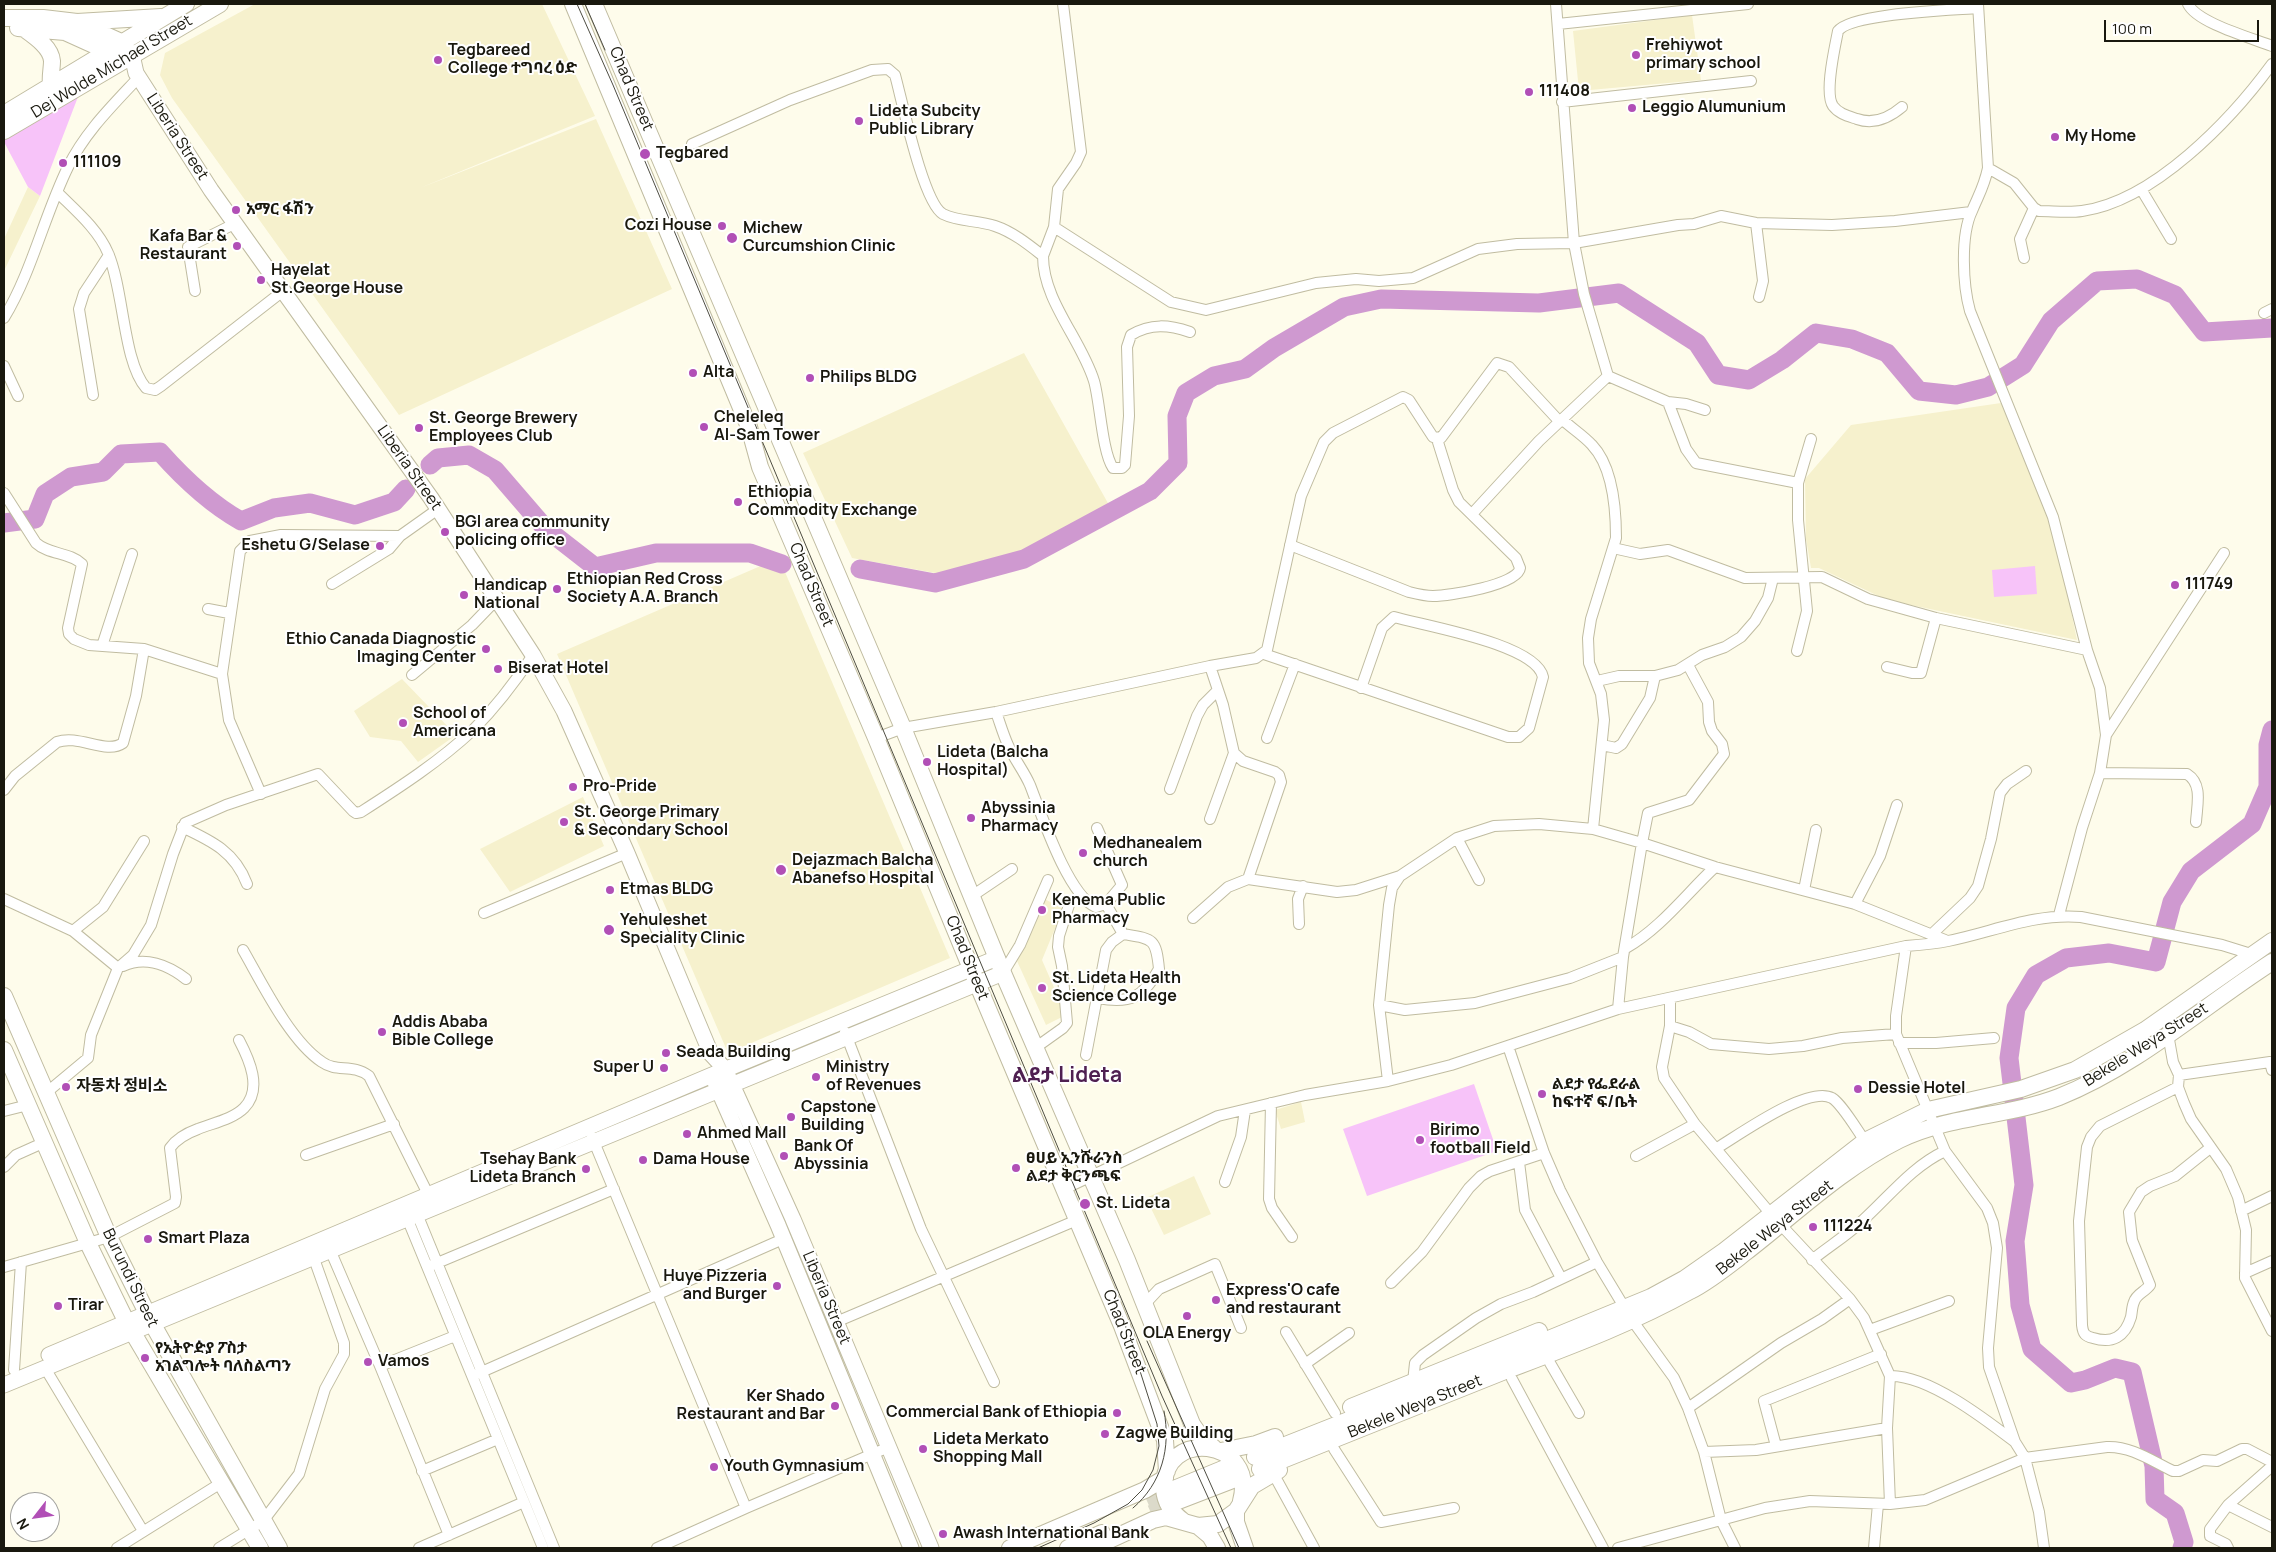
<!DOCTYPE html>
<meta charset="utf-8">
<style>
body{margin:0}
#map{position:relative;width:2276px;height:1552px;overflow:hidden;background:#fefceb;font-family:Manrope,sans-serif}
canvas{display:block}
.frame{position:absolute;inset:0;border:5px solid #19180e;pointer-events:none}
.north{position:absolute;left:10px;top:1492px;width:50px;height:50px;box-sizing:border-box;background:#fff;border:1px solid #a3a39f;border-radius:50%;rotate:240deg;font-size:14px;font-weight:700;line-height:20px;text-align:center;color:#19180e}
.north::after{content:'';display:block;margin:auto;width:18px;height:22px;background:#b14fb6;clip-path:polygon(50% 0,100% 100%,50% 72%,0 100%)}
.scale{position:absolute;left:2104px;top:20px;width:155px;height:22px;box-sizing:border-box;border:2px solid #19180e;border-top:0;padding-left:6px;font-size:15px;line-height:18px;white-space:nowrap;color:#19180e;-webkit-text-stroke:4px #fff;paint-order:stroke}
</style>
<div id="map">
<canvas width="2276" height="1552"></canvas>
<div class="frame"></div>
<div class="north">N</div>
<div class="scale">100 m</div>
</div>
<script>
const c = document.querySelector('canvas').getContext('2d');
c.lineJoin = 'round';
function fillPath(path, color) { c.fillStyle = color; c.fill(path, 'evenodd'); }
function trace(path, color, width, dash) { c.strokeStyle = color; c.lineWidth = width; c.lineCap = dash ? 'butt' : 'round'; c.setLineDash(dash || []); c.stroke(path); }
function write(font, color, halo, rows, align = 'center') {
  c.font = font + ' Manrope,"Noto Sans Ethiopic","Noto Sans KR",sans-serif'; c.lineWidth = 4; c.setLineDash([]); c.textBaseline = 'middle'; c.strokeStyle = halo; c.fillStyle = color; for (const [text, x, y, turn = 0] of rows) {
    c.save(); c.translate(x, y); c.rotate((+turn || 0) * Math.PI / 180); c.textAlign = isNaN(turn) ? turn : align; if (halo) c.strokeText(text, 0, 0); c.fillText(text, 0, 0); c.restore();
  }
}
const built = new Path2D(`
 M255,4h287l53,112 -175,72 176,-69 76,170 -273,126 -227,-317 -12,-23 5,-22z
 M1692,15l9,65 -122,11 -6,-60z
 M28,187l12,9 -36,75v-32z
 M1024,353l85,152 -83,44 -85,25 -89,-16 -49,-105z
 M2001,403l55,135 21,102 -190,-40 -68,-32h-8l-5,-29 -1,-60 46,-54z
 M779,558l171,400 -222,95 -171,-399z
 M402,679l54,56 -38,27 -17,-21 -31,-4 -16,-26z
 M583,797l21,49 -94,46 -30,-43z
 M1043,898l20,11 -21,51 24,55 -20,10 -29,-64z
 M1301,1102l4,20 -24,7 -6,-19z
 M1194,1176l17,38 -47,21 -18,-37z`);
const green = new Path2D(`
 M81,89l-41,107 -12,-9 -24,-45v-6z
 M2035,566l2,28 -43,3 -2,-27z
 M1474,1084l23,67 -130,45 -24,-67z`);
const river = new Path2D(`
 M430,465l8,-7 31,-3 26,15 50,58 50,39 61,-14h94l32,11
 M4,523l31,-4 10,-25 26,-17 32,-5 18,-18 39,-2c24,27 49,51 81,69l33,-13 36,-5 45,12 39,-13 12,-13
 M860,569l75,14 89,-24 126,-68 28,-28 -1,-47 9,-23 28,-17 31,-7 29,-21 70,-41 37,-8 158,4 80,-10 78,50 21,32 31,5 33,-20 34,-27 36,6 35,14 32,38 37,4 32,-8 35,-22 28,-44 46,-40 40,-2 38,16 29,37 68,-4
 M2182,1548l2,-6 -9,-29 -20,-14 -1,-33 -22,-94 -17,-4 -30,12 -14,3 -39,-34 -12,-44 -5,-64 9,-56 -15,-127 7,-50 20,-33 30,-17 43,-5 47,9 16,-60 19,-31 61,-47 16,-37v-42l4,-15`);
const primaryTunnel = new Path2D(`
 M1147,1501l27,-12
 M1151,1513l27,-12`);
const street = new Path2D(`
 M1063,4l18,148 -5,11 -18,26 -4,38 117,75 35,8 110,-27 40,-4 23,2 34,-3 65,-29 39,-5 57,-1 104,-18 16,-1 27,-8 35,7 76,2 63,-4 76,-9
 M1556,4l18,239 10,51 24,82 60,26 18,2 19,6
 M1978,4l10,164
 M2188,4c9,19 64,34 84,42
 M1558,24l190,-20
 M1562,102l189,-21
 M1902,107c-13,11 -28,18 -45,12 -9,-3 -18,-5 -24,-13 -9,-13 2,-59 5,-75 13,-18 115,-21 140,-23
 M692,144l98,-44 82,-30 16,-1 7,6c7,25 28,128 48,139 16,8 35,6 52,12 18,6 34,19 48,30l11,-29
 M2141,189l30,50
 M57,192c18,18 41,37 51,61 16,37 15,109 38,135l9,2 6,-4 122,-95
 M1756,223l7,58 -4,16
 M1043,256c0,45 38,83 51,125 6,20 8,71 19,87h9l3,-3 4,-49 -2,-69 4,-12c20,-12 38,-10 59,-3
 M2024,258l-4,-19 14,-31
 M195,291l-7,-44 48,-24
 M2264,313l8,-4
 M4,318c28,-46 40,-102 64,-151 17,-35 45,-62 71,-90
 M4,366l14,30
 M93,395l-14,-86 5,-16 25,-38
 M1668,402l18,47 10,14 102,20
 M1562,419c9,9 21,16 30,26 21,22 24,64 24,93l-25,81 -3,19 1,25 12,31 3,26 -11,109 49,14 -19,114 -5,52
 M4,493l32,50c13,12 34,9 46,21l-14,64 1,6 5,5 15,6 55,4 78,25
 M1472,514l67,-73 69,-65
 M1290,545l119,47c8,2 16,4 24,4 16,0 85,-11 87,-28l-4,-10 -57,-56 -6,-12 -16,-51
 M1613,548l27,6 28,-4 77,28 77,-1 46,22 68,19 151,32 13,38 6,47 -6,38 -18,55 -23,87
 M332,584l57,-35 11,-13 38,-27
 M208,609l21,4
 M102,646l30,-92
 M2087,650l-34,-133 -83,-206c-7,-25 -10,-75 2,-100 7,-17 12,-24 16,-43l26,15 20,25 5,3c14,0 29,2 43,0 72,-10 149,-91 190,-147
 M1797,651l10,-40 -9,-91v-37l13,-44
 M1264,654l244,83h11l10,-9 14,-51c-7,-33 -118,-51 -149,-60l-12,11 -21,60
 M1688,665l20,37 1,20 3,9 10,13 2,10 -35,46 -41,13 -6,30 73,24 140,37 90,36
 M1210,666l13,39 11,48 9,8 32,11 4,3 2,7 -33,97
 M1887,667l25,6h9l15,-55
 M412,675l60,-50 26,-27
 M1597,681l22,-5h36l23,-6 24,-15 23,-8 16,-10 14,-16 13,-23 5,-20
 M996,712c4,11 7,22 12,33 6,14 16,26 22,40 11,28 38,111 66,122l10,-3 16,-19 -25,-57
 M2106,735l118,-182
 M876,738l27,-10 93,-16 214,-46 46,-8 11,-8 34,-154 23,-54 9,-9 70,-36 6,3 24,37 8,1 56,-75 12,4 50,54
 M1267,738l28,-74
 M1602,745l14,3 6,-4 28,-46 5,-22
 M2100,773l87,1c16,10 10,31 9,48
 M1170,789l27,-73 6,-11 15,-15
 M4,790l11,-14 42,-34c22,-8 49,13 66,1l13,-47 8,-47
 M261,794l-32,-74 -7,-46 18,-123 10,-10 31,-6 119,1
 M1210,819l24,-66
 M182,827c30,14 53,25 65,57
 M1457,838l22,42
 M1804,890l12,-60
 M972,896l40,-27
 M4,899l69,32 45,37
 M1855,904l25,-48 17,-51
 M484,913l143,-60
 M1193,918l35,-31 20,-8 89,13 19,-2 44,-14
 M1299,924l-1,-25 5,-13
 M73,931l30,-24 41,-66
 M1931,935l39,-37 8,-12 13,-47 9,-46 7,-9 19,-13
 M1906,946l-10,70v18l49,117 42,57 6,15 4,25 -9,100 1,19 26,75 10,16 14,54 5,36
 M1626,948c35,-20 60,-54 89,-81
 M243,950c19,33 47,91 79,112 15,11 30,1 47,14l59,118
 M123,966c22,-10 45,-1 63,13
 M1003,973l17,-28 28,-65
 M1098,998c32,6 45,0 61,-29 -3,-31 -6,-30 -36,-35
 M1670,1000v26l-8,41 2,11 31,46 75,89
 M1379,1005l26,5 70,-7 95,-25 53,-21
 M1670,1026l19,6 22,12 58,5 34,-3 39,-8 54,-4
 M845,1032l76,197 73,153
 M2168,1034l5,28 6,13 -1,12 6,16 7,16 35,50 12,28 8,33 -1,48 27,53
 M1899,1043h37l58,-5
 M1508,1046l36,107 16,37 37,72 35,58 42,58 14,30 16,44 17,68 14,28
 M1035,1048l28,-20 4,-5 -5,-57 -4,-19 1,-11 10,-31
 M1086,1055l20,-105 6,-8 11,-8 -17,-30
 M2179,1075l91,-13 2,8
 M1388,1081l-9,-76 10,-100 3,-17 8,-12 57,-38 37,-12 45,-2 54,5
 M2178,1087l-78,39 -9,11 -4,10 -8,74 3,104c1,9 3,11 11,13 19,6 32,-1 38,-21 1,-5 1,-11 3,-15 2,-8 11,-10 16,-17l-18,-45 -3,-28 12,-20 9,-6 25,-10 35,-28
 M46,1093l42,-35 3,-23 27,-67 15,-13 18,-30 22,-71 12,-31 41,-18 92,-31 35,37 3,2 5,-1c39,-25 79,-51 112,-82 23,-23 42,-48 60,-75
 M1271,1103l-2,96 3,9 20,29
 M4,1111l24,-6
 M592,1137l154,371 -89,40
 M1717,1148c22,-13 91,-63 115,-50 10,6 25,32 33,43
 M306,1155l88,-31
 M1636,1156l59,-32
 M1519,1162l6,48 36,68
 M4,1167l12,-12 29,-13
 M1225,1182l16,-45 4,-27
 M1064,1189l154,-73 87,-21 83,-14 63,-16 167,-56 288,-63c14,-1 28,-2 42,-5 45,-9 86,-28 133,-24l141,28 29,9
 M415,1209l139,339
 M2241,1211l31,-15
 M405,1213l138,335
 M1781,1225l69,74 14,19 26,58 -3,52 3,76
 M328,1245l52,121 69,169
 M1812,1260c16,-13 34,-24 49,-38 27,-24 50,-55 84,-71
 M430,1266l184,-77
 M4,1267l105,-30 66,-34 1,-6 -6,-49c7,-10 17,-15 28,-19 15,-6 35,-10 46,-21 19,-19 5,-49 -5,-68
 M2245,1273l27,-12
 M1391,1283l31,-31 47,-64 12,-12 9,-5 54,-18
 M1144,1305l15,-16 56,-25 26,64
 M836,1322l241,-102
 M1870,1330l79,-29
 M1286,1332l49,81
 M1550,1363l29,50
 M1305,1364l44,-31
 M380,1366l75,-30
 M45,1368l98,163
 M14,1370l7,-108
 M477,1374l306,-135
 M1890,1376c38,-1 95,43 125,66
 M1512,1379l91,169
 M1413,1382l2,-19 8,-8 53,-37 25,-14 32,-12 64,-30
 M1688,1408l93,-65 41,-24 28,-20
 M1776,1446l-12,-45 117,-47
 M1334,1449l47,73 73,-14
 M1704,1452l52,-2 131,-22
 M2272,1466l-44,39 44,22
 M422,1471l76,-32
 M1273,1473l41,75
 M2228,1505l-18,24v7l16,8 2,4
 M746,1508l143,-61
 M117,1548l104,-65
 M219,1548l44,-27 36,-47 26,-85 19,-35v-11l-32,-90
 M419,1548l105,-46
 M1618,1548l147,-40 45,-7 80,3 35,-4 100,-42 82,-11c24,-1 45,14 66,24h6l24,-11 14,1 25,-12h5l25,13
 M1874,1548l4,-44`);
const secondary = new Path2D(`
 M132,55l4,18 75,117 220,308 102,157 31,56 63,142 84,201 14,15 68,150 138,329
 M714,1080l64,145 133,323
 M49,1355l663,-280 285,-117
 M4,1385l999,-412`);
const primary = new Path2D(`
 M573,4l176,423 11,40 116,271 101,245 145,343 43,114 2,31
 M594,4l309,724 100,245 124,287 65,164 9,13 13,11
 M4,18h39l34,4 84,-5
 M79,23l42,19 5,5
 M18,28l47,4 42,19 6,5
 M23,28c11,8 28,19 29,33 0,11 -4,21 2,32
 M4,114l182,-110
 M4,131l216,-127
 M4,996l105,241 43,86 127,225
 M4,1050l84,193 38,78 134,227
 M1351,1407l188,-76
 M1221,1451l35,-7 19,-7
 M1255,1457l167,-66 229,-94 33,-18 40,-28 141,-110 63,-31 93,-21 54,-19 70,-40 127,-89
 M1260,1469c82,-32 163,-66 245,-98 63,-24 126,-47 185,-80 20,-10 38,-25 56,-39 49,-38 97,-84 153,-112 51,-25 108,-23 160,-43 78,-31 143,-90 213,-135
 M1174,1489l56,-23
 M1178,1501l57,-22
 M1236,1511v11l9,26
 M1183,1521c-11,-8 -18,-19 -19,-32 -3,-61 94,-52 77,12
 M1198,1526l12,10 7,12
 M1010,1548l135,-58 20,-12
 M1068,1548l34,-15
 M1092,1548l61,-28 13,-3 32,9 20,-2 18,-13 16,-25 27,-16`);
const tram = new Path2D(`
 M577,4l36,81 549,1311 69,152
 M585,4l20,46
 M1147,1341l92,207
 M1133,1508c29,-25 38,-60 31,-97
 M1038,1548l56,-25 34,-19 14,-14 11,-20 6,-24 -2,-22 -35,-109`);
const markers = [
 [1636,55,5,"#b14fb6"],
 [438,60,5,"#b14fb6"],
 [1529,92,5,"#b14fb6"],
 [1632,108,5,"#b14fb6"],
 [859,121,5,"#b14fb6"],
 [2055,137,5,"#b14fb6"],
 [645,154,6,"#b14fb6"],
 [63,163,5,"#b14fb6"],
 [236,210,5,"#b14fb6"],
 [722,226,5,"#b14fb6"],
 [732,238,6,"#b14fb6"],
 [237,246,5,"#b14fb6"],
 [261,280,5,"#b14fb6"],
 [693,373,5,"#b14fb6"],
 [810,378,5,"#b14fb6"],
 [704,427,5,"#b14fb6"],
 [419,428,5,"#b14fb6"],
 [738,502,5,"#b14fb6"],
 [445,532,5,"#b14fb6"],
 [380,546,5,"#b14fb6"],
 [2175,585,5,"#b14fb6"],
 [557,589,5,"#b14fb6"],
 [464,595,5,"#b14fb6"],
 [486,649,5,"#b14fb6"],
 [498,669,5,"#b14fb6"],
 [403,723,5,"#b14fb6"],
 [927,762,5,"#b14fb6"],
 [573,787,5,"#b14fb6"],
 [971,818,5,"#b14fb6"],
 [564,822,5,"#b14fb6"],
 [1083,853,5,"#b14fb6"],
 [781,870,6,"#b14fb6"],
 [610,890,5,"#b14fb6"],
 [1042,910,5,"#b14fb6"],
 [609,930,6,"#b14fb6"],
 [1042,988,5,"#b14fb6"],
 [382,1032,5,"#b14fb6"],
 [666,1053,5,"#b14fb6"],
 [664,1068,5,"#b14fb6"],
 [816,1077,5,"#b14fb6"],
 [66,1087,5,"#b14fb6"],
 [1858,1089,5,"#b14fb6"],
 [1542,1094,5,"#b14fb6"],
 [791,1117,5,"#b14fb6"],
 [687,1134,5,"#b14fb6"],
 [1420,1140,5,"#b14fb6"],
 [784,1156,5,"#b14fb6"],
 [643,1160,5,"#b14fb6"],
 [1016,1168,5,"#b14fb6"],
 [586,1169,5,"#b14fb6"],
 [1085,1204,6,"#b14fb6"],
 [1813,1227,5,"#b14fb6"],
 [148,1239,5,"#b14fb6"],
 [777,1286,5,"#b14fb6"],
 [1216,1300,5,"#b14fb6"],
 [58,1306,5,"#b14fb6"],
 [1187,1316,5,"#b14fb6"],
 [145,1358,5,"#b14fb6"],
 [368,1362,5,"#b14fb6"],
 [835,1406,5,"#b14fb6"],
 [1117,1413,5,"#b14fb6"],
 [1105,1434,5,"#b14fb6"],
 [923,1449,5,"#b14fb6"],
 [714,1467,5,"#b14fb6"],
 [943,1534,5,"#b14fb6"]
];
const poiNames = [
 ["Frehiywot",1646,46],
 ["primary school",1646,64],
 ["Tegbareed",448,51],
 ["College ተግባረ ዕድ",448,69],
 ["111408",1539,92],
 ["Leggio Alumunium",1642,108],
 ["Lideta Subcity",869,112],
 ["Public Library",869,130],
 ["My Home",2065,137],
 ["Tegbared",656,154],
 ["111109",73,163],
 ["አማር ፋሽን",246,210],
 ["Cozi House",712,226,"right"],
 ["Michew",743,229],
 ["Curcumshion Clinic",743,247],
 ["Kafa Bar &",227,237,"right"],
 ["Restaurant",227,255,"right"],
 ["Hayelat",271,271],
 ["St.George House",271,289],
 ["Alta",703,373],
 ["Philips BLDG",820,378],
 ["Cheleleq",714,418],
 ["Al-Sam Tower",714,436],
 ["St. George Brewery",429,419],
 ["Employees Club",429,437],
 ["Ethiopia",748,493],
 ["Commodity Exchange",748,511],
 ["BGI area community",455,523],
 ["policing office",455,541],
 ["Eshetu G/Selase",370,546,"right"],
 ["Ethiopian Red Cross",567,580],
 ["Society A.A. Branch",567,598],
 ["111749",2185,585],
 ["Handicap",474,586],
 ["National",474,604],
 ["Ethio Canada Diagnostic",476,640,"right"],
 ["Imaging Center",476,658,"right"],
 ["Biserat Hotel",508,669],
 ["School of",413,714],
 ["Americana",413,732],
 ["Lideta (Balcha",937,753],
 ["Hospital)",937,771],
 ["Pro-Pride",583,787],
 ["Abyssinia",981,809],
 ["Pharmacy",981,827],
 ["St. George Primary",574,813],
 ["& Secondary School",574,831],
 ["Medhanealem",1093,844],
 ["church",1093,862],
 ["Dejazmach Balcha",792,861],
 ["Abanefso Hospital",792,879],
 ["Etmas BLDG",620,890],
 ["Kenema Public",1052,901],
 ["Pharmacy",1052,919],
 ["Yehuleshet",620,921],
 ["Speciality Clinic",620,939],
 ["St. Lideta Health",1052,979],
 ["Science College",1052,997],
 ["Addis Ababa",392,1023],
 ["Bible College",392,1041],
 ["Seada Building",676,1053],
 ["Super U",654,1068,"right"],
 ["Ministry",826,1068],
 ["of Revenues",826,1086],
 ["ልደታ የፌደራል",1552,1085],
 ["ከፍተኛ ፍ/ቤት",1552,1103],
 ["자동차 정비소",76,1087],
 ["Dessie Hotel",1868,1089],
 ["Capstone",801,1108],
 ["Building",801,1126],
 ["Birimo",1430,1131],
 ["football Field",1430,1149],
 ["Ahmed Mall",697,1134],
 ["Bank Of",794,1147],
 ["Abyssinia",794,1165],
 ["ፀሀይ ኢንሹራንስ",1026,1159],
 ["ልደታ ቅርንጫፍ",1026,1177],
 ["Tsehay Bank",576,1160,"right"],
 ["Lideta Branch",576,1178,"right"],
 ["Dama House",653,1160],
 ["St. Lideta",1096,1204],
 ["111224",1823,1227],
 ["Smart Plaza",158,1239],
 ["Huye Pizzeria",767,1277,"right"],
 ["and Burger",767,1295,"right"],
 ["Express'O cafe",1226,1291],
 ["and restaurant",1226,1309],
 ["Tirar",68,1306],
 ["OLA Energy",1187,1334,"center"],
 ["የኢትዮዽያ ፖስታ",155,1349],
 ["አገልግሎት ባለስልጣን",155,1367],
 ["Vamos",378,1362],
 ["Ker Shado",825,1397,"right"],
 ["Restaurant and Bar",825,1415,"right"],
 ["Commercial Bank of Ethiopia",1107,1413,"right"],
 ["Zagwe Building",1115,1434],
 ["Lideta Merkato",933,1440],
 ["Shopping Mall",933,1458],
 ["Youth Gymnasium",724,1467],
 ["Awash International Bank",953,1534]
];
const streetNames = [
 ["Dej Wolde Michael Street",112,67,-31],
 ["Chad Street",631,89,67],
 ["Liberia Street",177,137,57],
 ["Liberia Street",409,468,55],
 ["Chad Street",811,585,67],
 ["Chad Street",967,958,68],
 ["Bekele Weya Street",2146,1045,-32],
 ["Bekele Weya Street",1775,1228,-38],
 ["Burundi Street",130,1278,64],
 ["Liberia Street",826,1298,67],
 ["Chad Street",1124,1332,68],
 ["Bekele Weya Street",1415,1407,-22]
];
const districtNames = [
 ["ልደታ Lideta",1067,1076]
];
fillPath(built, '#f6f1cd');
fillPath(green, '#f7c3f9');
trace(river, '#cf99d0', 19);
trace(primaryTunnel, '#dcdaca', 16, [16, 8]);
trace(street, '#c0bca1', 12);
trace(secondary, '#c0bca1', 17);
trace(primary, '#c0bca1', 18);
trace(street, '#fff', 10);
trace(secondary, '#fff', 15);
trace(primary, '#fff', 16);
trace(tram, '#4e4d42', 1);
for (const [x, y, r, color] of markers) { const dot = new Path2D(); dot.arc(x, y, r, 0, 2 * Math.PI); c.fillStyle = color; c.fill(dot); trace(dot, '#fff', 2); }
write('bold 16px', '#19180e', '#fff', poiNames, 'left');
write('16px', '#19180e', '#fff', streetNames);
write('bold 21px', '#4f2051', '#fff', districtNames);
</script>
